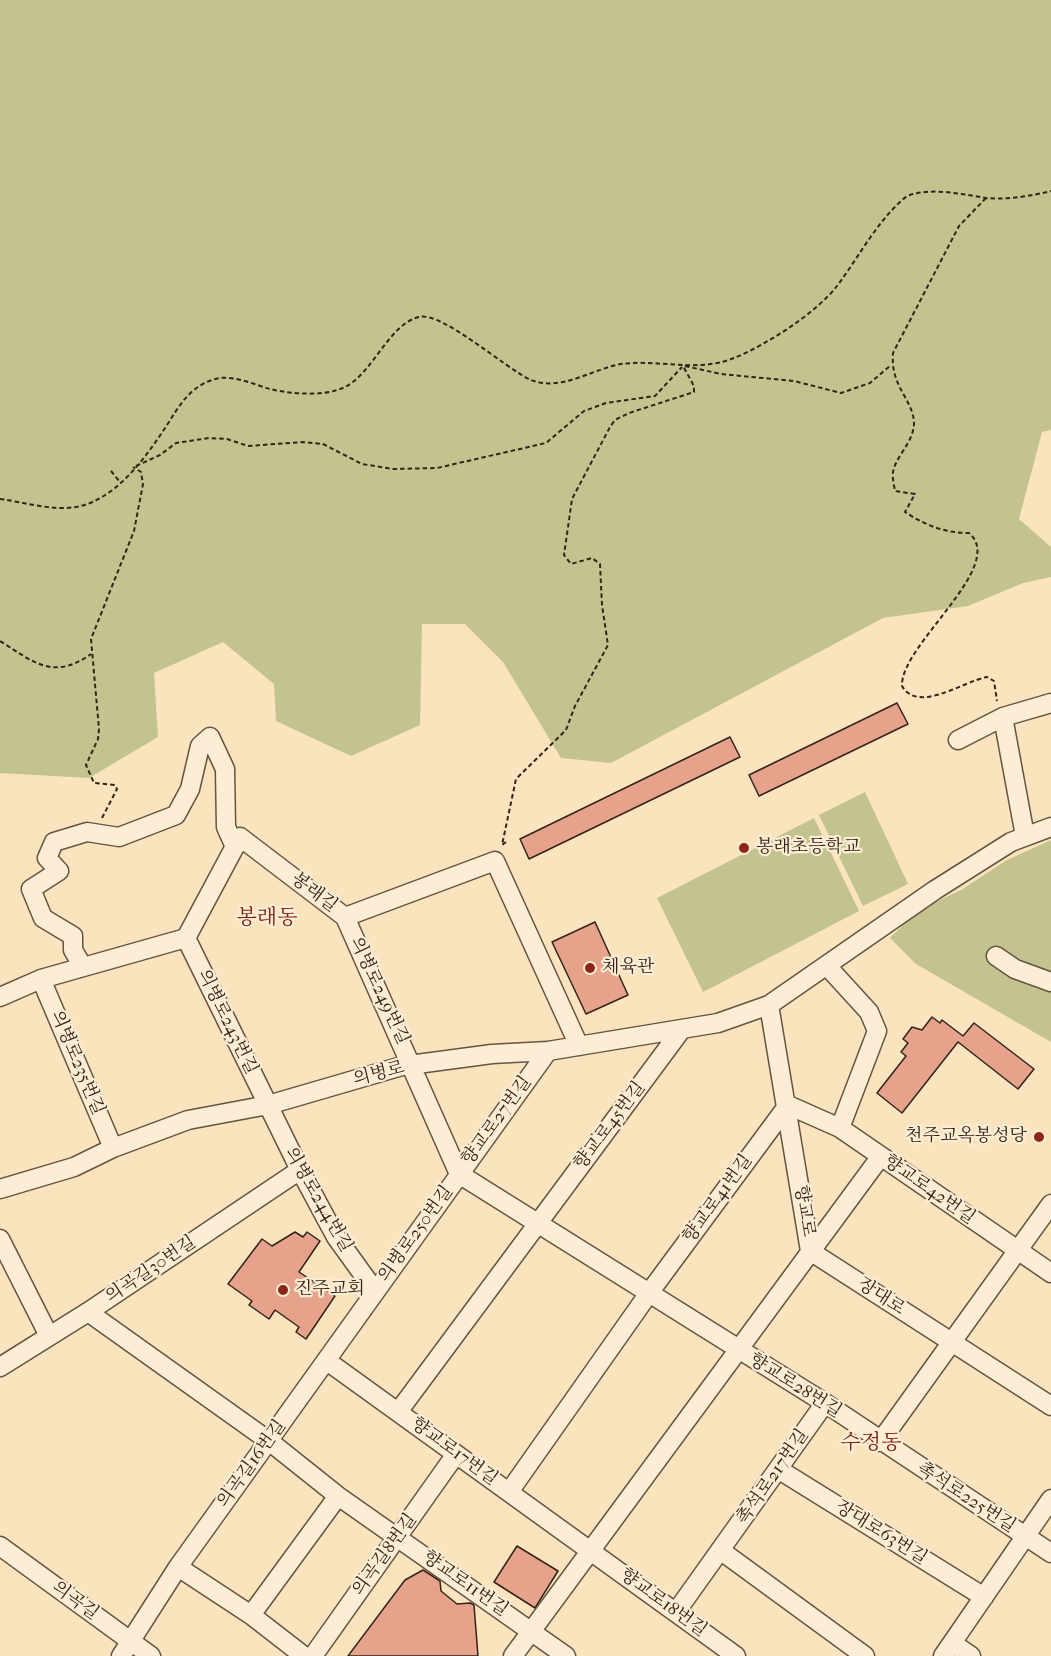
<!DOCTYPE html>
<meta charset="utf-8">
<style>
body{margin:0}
canvas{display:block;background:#fae3bd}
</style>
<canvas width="1051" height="1656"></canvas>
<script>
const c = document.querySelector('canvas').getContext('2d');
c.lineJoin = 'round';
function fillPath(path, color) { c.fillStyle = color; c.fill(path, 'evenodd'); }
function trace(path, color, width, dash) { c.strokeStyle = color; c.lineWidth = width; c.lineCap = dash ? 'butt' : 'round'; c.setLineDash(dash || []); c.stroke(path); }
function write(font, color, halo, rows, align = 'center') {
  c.font = font + ' "IM FELL French Canon","Noto Serif KR",serif'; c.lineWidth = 4.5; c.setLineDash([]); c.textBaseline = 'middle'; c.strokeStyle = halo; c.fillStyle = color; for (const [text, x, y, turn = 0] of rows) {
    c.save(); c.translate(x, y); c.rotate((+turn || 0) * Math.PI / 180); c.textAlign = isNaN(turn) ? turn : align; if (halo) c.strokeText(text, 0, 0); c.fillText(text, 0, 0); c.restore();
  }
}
const green = new Path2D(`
 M0,0h1051v430l-9,2 -23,87 32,28v30l-28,6 -55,23 -85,12 -272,145 -50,-5 -58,-96 -38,-38h-43l-2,101 -69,31 -75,-35 -2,-37 -51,-42 -69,31 4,64 -69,41 -89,-5z
 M865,792l43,92 -45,22 -44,-91z
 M814,818l45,93 -156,81 -46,-94z
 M1051,840v202l-135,-78 -26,-26 27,-27 44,-21 46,-30z`);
const building = new Path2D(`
 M897,703l11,21 -149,72 -10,-21z
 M730,737l10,20 -211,102 -9,-20z
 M595,922l33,73 -42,19 -34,-72z
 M932,1017l8,6 2,-3 21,16 11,-13 60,46 -16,20 -60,-47 -56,71 -25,-20 29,-37 -5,-4 7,-9 -5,-4 9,-12 10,3z
 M295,1232l8,5 4,-5 13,9 -21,31 36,24 -29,43 -10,-7 3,-5 -24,-17 -6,9 -20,-14 3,-4 -24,-17 34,-45 10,7z
 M517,1546l41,25 -23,37 -41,-26z
 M423,1570l17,11 1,10 16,13 13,-1 4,2 4,51h-130l57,-76z`);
const path = new Path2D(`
 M986,198l-27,28 -66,127c-3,34 21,47 21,71 -1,19 -18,32 -21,48 -1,5 1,13 2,19l20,3 -10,18c20,13 39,21 64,21 39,33 -69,112 -67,153 16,28 62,-5 85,-9l7,4 3,20
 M685,366l36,8 73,7 47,12 29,-10 21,-18
 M136,466l24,-11 16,-12 33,-5 18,1 21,7 55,-4 20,2 39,20 31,5 44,-1 109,-25 38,-32 22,-8 49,-7 27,-29
 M111,471l9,11
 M0,499c23,3 52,12 76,8 40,-7 70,-50 91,-82 12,-19 22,-37 45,-45 18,-7 40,4 58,9 21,5 55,8 75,-2 28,-14 44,-63 74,-70 23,-6 87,52 112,63 30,12 61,-11 90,-16 37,-5 77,9 113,-6 32,-13 81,-44 103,-72 22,-29 41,-67 70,-90 25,-9 53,-2 79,2 21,2 45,-2 65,-7
 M0,641c34,21 53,40 91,13
 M102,818l15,-29 -2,-4 -21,-2 -8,-18 12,-26 1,-10 -8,-90 43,-108 9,-47 -2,-12 -8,-5
 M506,842l-4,3 14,-66 50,-49 9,-24 33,-61 -6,-40 -2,-41 -8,-6 -21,6 -7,-9 8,-56 38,-72 5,-7 14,-7 65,-21v-6l-11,-20`);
const minor = new Path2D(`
 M1003,717l22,119
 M958,740l45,-23 48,-14
 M345,917l150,-56 84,185
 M186,938l114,232 36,67 39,54
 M996,956l19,13 36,13
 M827,966l42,46 8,19 -37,97
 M83,967l-10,-17v-14l-30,-18 -12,-29 28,-18 -12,-13 7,-16 33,-10 32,5 57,-22 14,-26 10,-43 10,-9 15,32 1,58 9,20
 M41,979l72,169
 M0,997l41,-18 145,-41 54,-101 105,80 114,257
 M459,1174l366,229 226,150
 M0,1189l74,-22 39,-19 75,-28 80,-15 134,-39 90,-12 56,-3 170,-28 51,-18
 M0,1239l49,97
 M810,1251l-41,-246 166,-115 76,-48 40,-15
 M810,1251l241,155
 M88,1312l181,129 69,55 228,160
 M327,1361l409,295
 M0,1367l88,-55 212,-142
 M398,1412l284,-383
 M880,1442l171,-238
 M778,1469l206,128
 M509,1492l140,-199 139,-188 52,23 211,145
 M0,1546l151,110
 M720,1550l145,106
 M178,1567l73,48 53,41
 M676,1612l149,-209
 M251,1615l87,-119
 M952,1643l19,13
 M121,1656l57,-89 370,-516
 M313,1656l143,-202
 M513,1656l368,-500
 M943,1656l108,-157`);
const markers = [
 [744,848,6,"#8f2418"],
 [590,968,6,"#8f2418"],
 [1039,1137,6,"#8f2418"],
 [283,1290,6,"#8f2418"]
];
const poiNames = [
 ["봉래초등학교",756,848],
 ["체육관",602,968],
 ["천주교옥봉성당",1027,1137,"right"],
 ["진주교회",295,1290]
];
const streetNames = [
 ["봉래길",314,893,37],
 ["의병로249번길",379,991,65],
 ["의병로243번길",227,1022,64],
 ["의병로235번길",77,1063,67],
 ["의병로",379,1074,-14],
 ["향교로27번길",497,1121,-54],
 ["향교로45번길",610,1126,-53],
 ["향교로42번길",929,1190,35],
 ["향교로41번길",718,1199,-54],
 ["의병로244번길",318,1200,60],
 ["향교로",804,1211,81],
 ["의병로250번길",416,1234,-54],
 ["의곡길30번길",151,1270,-34],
 ["장대로",881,1297,33],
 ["향교로28번길",795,1386,32],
 ["향교로17번길",454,1452,36],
 ["의곡길16번길",252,1464,-54],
 ["촉석로217번길",773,1477,-55],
 ["촉석로225번길",966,1498,33],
 ["장대로63번길",881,1533,32],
 ["의곡길8번길",385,1555,-54],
 ["향교로11번길",465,1584,35],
 ["의곡길",75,1601,36],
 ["향교로18번길",663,1603,36]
];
const quarterNames = [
 ["봉래동",267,919],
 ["수정동",871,1444]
];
fillPath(green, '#c2c38e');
fillPath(building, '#e7a28b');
trace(building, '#322419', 1.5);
trace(minor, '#645442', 21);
trace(path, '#322419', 2, [4.5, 3]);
trace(minor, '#fcedd4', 18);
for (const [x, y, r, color] of markers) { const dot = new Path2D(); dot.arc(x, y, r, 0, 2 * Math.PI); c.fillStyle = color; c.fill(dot); trace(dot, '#fcedd4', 2); }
write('18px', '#322419', '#fcedd4', poiNames, 'left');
write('18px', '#322419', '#fcedd4', streetNames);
write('21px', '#7a1f14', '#fcedd4', quarterNames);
</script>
